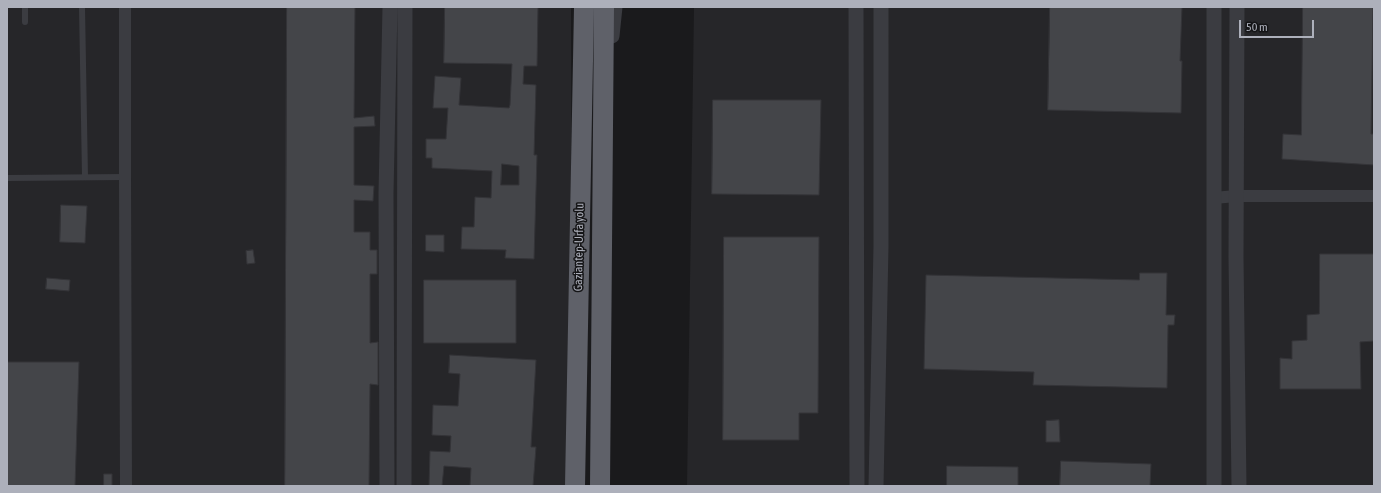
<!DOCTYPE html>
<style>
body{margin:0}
#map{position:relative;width:1381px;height:493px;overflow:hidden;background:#1a1a1c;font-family:"Asap Condensed",sans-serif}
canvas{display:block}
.frame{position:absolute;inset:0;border:8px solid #adb0bb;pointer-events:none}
.scale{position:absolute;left:1239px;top:20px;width:75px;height:18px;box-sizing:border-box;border:2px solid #adb0bb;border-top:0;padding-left:5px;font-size:12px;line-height:14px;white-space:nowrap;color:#adb0bb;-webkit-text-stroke:3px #151517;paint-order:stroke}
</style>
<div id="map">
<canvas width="1381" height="493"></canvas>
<div class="frame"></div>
<div class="scale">50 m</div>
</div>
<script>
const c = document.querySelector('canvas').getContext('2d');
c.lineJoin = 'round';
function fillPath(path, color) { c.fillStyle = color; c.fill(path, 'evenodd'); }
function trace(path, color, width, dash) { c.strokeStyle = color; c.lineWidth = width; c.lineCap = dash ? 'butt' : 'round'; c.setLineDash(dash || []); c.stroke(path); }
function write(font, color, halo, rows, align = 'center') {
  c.font = font + ' "Asap Condensed",sans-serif'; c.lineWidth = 3; c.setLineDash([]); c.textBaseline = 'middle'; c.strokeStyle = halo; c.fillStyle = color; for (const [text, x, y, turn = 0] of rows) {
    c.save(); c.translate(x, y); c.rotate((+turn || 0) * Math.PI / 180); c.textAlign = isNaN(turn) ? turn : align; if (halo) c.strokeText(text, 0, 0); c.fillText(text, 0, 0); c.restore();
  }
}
const built = new Path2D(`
 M7,7h564l1,479h-565z
 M694,7h680v479h-687z`);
const building = new Path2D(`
 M287,7h68l-1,111 20,-2 1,10 -21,1v58l20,1 -1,15 -19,-1v32h16v18h7v24h-7v69l8,-1v43l-8,-1 -1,102h-84z
 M445,7h93l-1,59h-13l-1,18 13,1 -2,70h3l-3,104 -29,-1 1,-8 -45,-1 1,-22h12l1,-30 16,1 1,-27 -60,-3v-10h-6v-19h20l2,-31h-15l2,-32 26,2 -2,27 50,3 1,-3 2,-41 -68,-1zM502,164l17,2v19h-18z
 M1050,7h132l-2,54h2l-1,52 -133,-3z
 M1303,7h70l-2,127h3v31l-92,-6 1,-25 18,1z
 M713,100h108l-2,95 -107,-1z
 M61,205l26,1 -2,37 -25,-1z
 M426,235h18v17l-18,-1z
 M724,237h95l-1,176h-19v27h-76z
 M253,250l2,13 -8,1 -1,-13z
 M1320,254h54v87l-14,1 1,47h-81v-31l12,1v-18l15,-1v-25l12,-1z
 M1140,273h27l-1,42h9l-1,10h-6l-1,63 -134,-3 1,-13 -110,-3 2,-94 213,5z
 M47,278l23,2 -1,11 -23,-2z
 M424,280h92v63h-92z
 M450,355l86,5 -5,87h5l-3,39h-63l1,-18 -27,-2 -2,20h-13l1,-35 20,1 1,-16 -19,-1 1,-30 25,1 2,-32 -11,-1z
 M7,362h72l-4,124h-68z
 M1059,420l1,22h-14v-21z
 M1061,461l90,3 -1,22h-90z
 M947,466l71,1v19h-71z
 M104,474h8v12h-8z`);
const service = new Path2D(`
 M82,7l3,170
 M25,22v-15
 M7,178l118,-1`);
const minor = new Path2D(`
 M125,7v170l1,309
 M1214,198l22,-2h138`);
const tertiary = new Path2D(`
 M856,7l1,479
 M1214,7v479
 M1237,7l-1,250 3,229
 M612,36l3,-29
 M387,486l-1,-293 4,-186
 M404,486l1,-479
 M876,486l5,-240v-239`);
const trunk = new Path2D(`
 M575,486l9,-479
 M600,486l4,-479`);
const streetNames = [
 ["Gaziantep-Urfa yolu",579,247,-89]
];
fillPath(built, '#262629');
fillPath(building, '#444549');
trace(building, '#343438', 1);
trace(service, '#3b3c41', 6);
trace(minor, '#3b3c41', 12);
trace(tertiary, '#3b3c41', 15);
trace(trunk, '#5f6169', 20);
write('12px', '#adb0bb', '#151517', streetNames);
</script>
